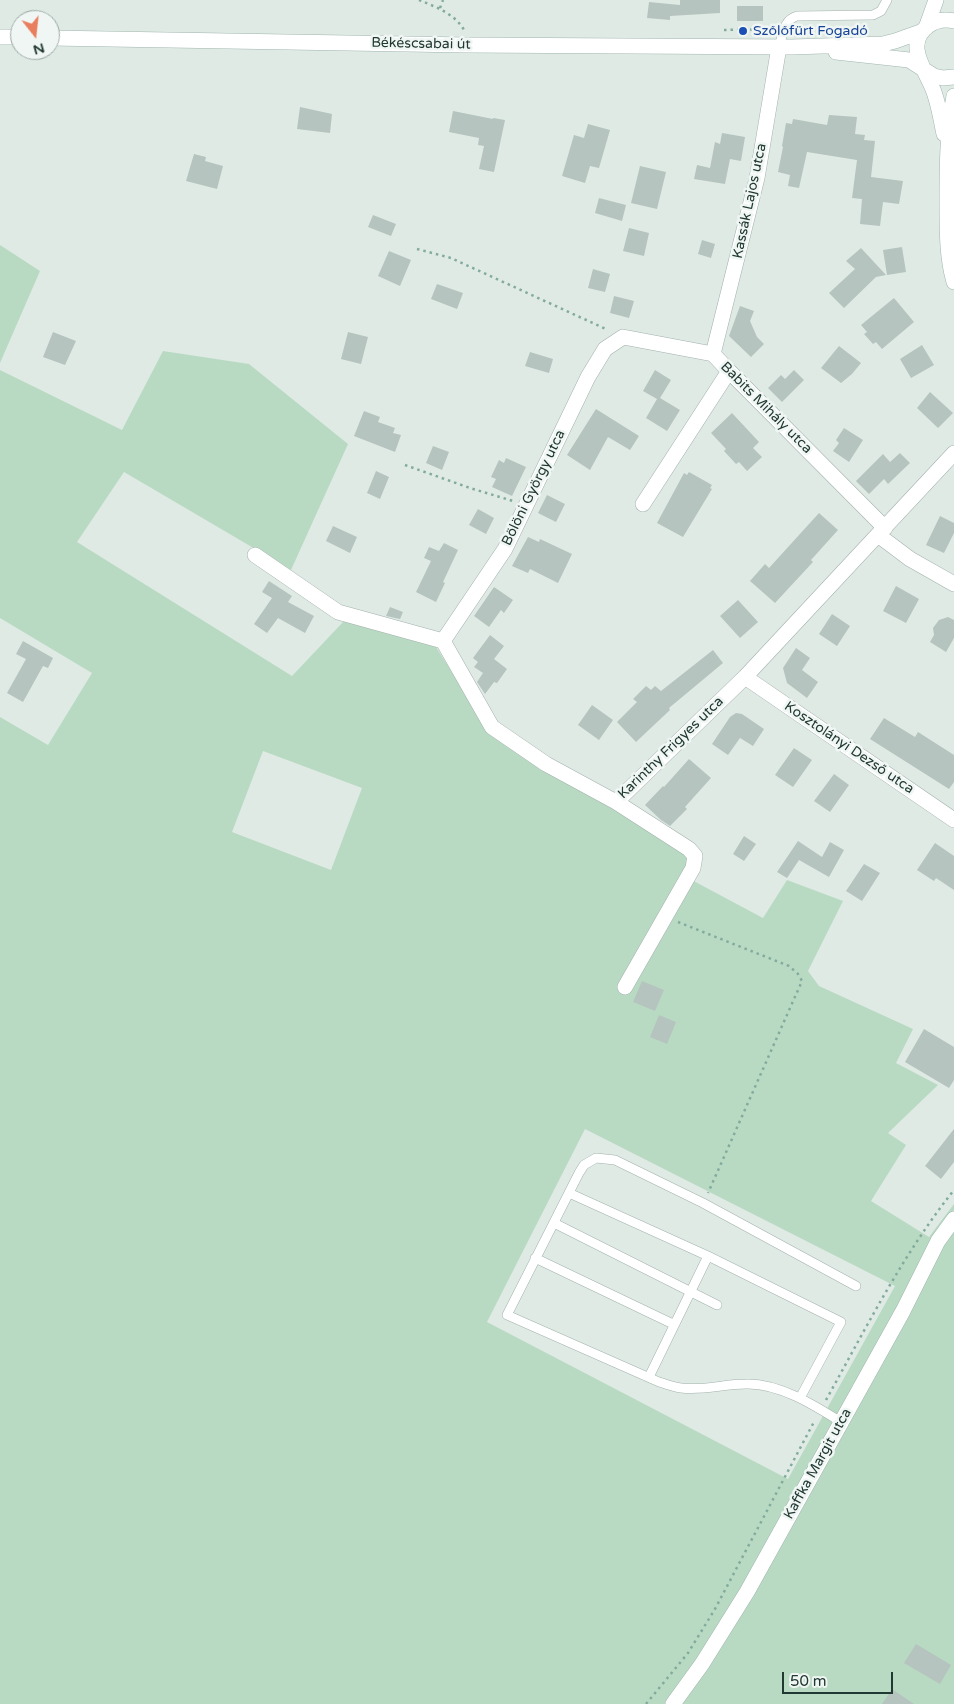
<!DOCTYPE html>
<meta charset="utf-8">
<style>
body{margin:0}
#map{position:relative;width:954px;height:1704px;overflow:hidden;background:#dfeae5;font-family:"Varela Round",sans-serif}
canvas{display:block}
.north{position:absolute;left:10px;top:10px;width:50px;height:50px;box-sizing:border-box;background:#f0f6f3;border:1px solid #9daaa6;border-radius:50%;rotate:164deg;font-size:14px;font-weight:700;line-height:20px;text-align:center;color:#213932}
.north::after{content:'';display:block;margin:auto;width:18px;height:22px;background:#e97e5e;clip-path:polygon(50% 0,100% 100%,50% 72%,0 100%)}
.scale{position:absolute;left:782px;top:1672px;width:111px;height:22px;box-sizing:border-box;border:2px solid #213932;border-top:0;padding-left:6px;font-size:15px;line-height:18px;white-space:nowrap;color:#213932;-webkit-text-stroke:4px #f0f6f3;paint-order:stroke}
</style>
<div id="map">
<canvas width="954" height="1704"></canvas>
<div class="north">N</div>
<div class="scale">50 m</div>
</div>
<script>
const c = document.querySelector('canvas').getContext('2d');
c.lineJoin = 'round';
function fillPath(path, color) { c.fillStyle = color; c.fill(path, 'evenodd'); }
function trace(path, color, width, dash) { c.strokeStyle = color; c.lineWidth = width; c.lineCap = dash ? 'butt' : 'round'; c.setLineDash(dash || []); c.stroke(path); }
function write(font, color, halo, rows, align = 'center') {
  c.font = font + ' "Varela Round",sans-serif'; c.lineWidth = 5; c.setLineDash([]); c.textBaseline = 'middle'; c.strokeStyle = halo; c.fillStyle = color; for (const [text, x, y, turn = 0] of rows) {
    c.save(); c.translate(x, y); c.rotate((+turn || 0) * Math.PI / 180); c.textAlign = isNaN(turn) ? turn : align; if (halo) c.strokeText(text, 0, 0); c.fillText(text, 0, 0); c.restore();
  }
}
const green = new Path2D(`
 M0,245l40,26 -40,92z
 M163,351l86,13 99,80 -57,126 -167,-98 -47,70 215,134 52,-55 92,26 55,87 196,120 1,24 75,40 24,-38 56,21 -35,70 11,15 94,43 -17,34 42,22 -50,48 18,12 -35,56 58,36 25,-33v500h-954v-987l48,28 44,-72 -92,-55v-248l122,60zM263,751l99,37 -31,82 -99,-38zM585,1129l310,157 -107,193 -301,-157z`);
const building = new Path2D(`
 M680,0h40v13l-50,3v4l-23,-2 2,-16 31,3z
 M737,6h26v15h-26z
 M300,107l32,7 -2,19 -33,-4z
 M453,111l40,8v-1l12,2 -11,52 -15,-3 5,-23 -6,-1 1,-7 -30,-6z
 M829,115l28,2 -2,17 10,1 -1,5 11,1 -4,36 32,4 -4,23 -16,-2 -3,24 -20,-2 2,-25 -10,-1 5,-38 -50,-8 -8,36 -11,-2 2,-11 -12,-3 5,-25 -1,-1 4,-23 6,1 1,-5 34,6z
 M588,124l22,6 -11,38 -9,-2 -5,17 -23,-7 12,-41 10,3z
 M722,133l23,4 -4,24 -11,-2 -5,25 -31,-5 3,-14 13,3 5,-26 5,2z
 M194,154l12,3 -1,4 18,5 -6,23 -31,-8z
 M640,166l26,6 -9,37 -26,-6z
 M599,198l27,7 -4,16 -27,-8z
 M373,215l23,9 -5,12 -23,-9z
 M629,228l20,5 -5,23 -21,-5z
 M702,240l13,4 -4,14 -13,-4z
 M902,247l4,25 -19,3 -4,-25z
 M861,248l25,27 -10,2 -32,31 -15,-15 26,-24 -9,-8z
 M389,251l22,9 -11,26 -22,-10z
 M593,269l17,5 -5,18 -17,-4z
 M437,284l26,9 -6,16 -26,-10z
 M614,296l20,5 -5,17 -19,-5z
 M894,298l20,24 -32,27 -6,-7 -3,2 -9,-10 3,-2 -6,-7z
 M740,306l14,5 -4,10 7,16 7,7 -13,13 -22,-21z
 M53,332l23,9 -11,24 -22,-8z
 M348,332l20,5 -7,27 -20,-5z
 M922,345l12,20 -23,13 -11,-19z
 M839,346l22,17 -9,11 -11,9 -20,-15z
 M530,352l23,7 -4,14 -24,-7z
 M655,370l16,10 -11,18 20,12 -13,21 -21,-13 11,-19 -14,-8z
 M794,370l10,10 -22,22 -14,-14 13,-13 4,4z
 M930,392l23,21 -15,15 -21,-20z
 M596,409l43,27 -9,14 -22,-13 -18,33 -23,-15z
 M364,411l16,6 -2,5 17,6 -2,5 8,2 -6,17 -41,-16z
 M732,413l27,29 -6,6 9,9 -15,14 -8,-9 -3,2 -12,-13 2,-2 -15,-16z
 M844,428l19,12 -14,22 -16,-11 6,-8 -3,-3z
 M433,446l16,6 -7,18 -16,-7z
 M900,453l10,10 -22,21 -4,-5 -15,15 -13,-13 27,-27 7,8z
 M506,458l20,9 -14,29 -20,-9 4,-8 -5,-2 8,-17 5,3z
 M376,471l13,6 -9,22 -13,-6z
 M689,472l23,13 -2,3 2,1 -29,48 -26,-14 27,-50 3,2z
 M547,495l18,9 -9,18 -18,-9z
 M478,509l16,9 -8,16 -17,-9z
 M819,513l19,17 -27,30 2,2 -38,41 -25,-22 15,-17 4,4z
 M940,516l14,7v10l-10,20 -18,-8z
 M333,526l24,11 -7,16 -24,-12z
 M528,537l11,5 1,-3 32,15 -14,29 -28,-14 -2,4 -16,-7z
 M444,543l14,7 -15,32 2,1 -9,19 -20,-10 15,-31 -7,-3 5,-11 10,4z
 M269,581l23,15 -4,6 26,14 -9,17 -27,-15 -11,15 -13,-9 18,-26 -10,-6z
 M896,586l23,13 -13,24 -23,-12z
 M494,587l19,13 -9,13 -3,-3 -12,17 -15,-11z
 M738,600l20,22 -18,16 -20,-22z
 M390,607l13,5 -3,7 -14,-3z
 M832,614l18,12 -13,20 -18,-12z
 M948,617l6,3v18l-8,14 -16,-10 4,-7 -1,-7 6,-8z
 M490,635l14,11 -10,13 13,10 -10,14 -3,-1 -9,12 -8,-12 6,-9 -9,-6 4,-5 -5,-4z
 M23,641l30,17 -5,10 -5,-2 -20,36 -16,-9 19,-34 -10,-5z
 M796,648l14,10 -8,12 16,12 -11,16 -20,-15 -4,-15z
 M713,650l10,13 -54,45 1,2 -34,32 -19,-20 20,-20 -4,-3 13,-13 5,4 4,-4 6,5z
 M592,705l21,15 -14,20 -21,-15z
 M736,713l6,1 22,15 -11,17 -13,-8 -12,17 -16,-11 18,-27z
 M884,718l31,19 3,-5 36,23v27l-5,7 -79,-50z
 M794,748l18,12 -19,27 -18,-12z
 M689,759l22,19 -26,29 2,2 -17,17 -9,-6 -16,-15 18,-19 1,1z
 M834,774l15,11 -19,27 -16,-11z
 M744,836l12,8 -12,17 -11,-7z
 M798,841l24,16 8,-15 14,8 -15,27 -30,-17 -12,18 -10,-6z
 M935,843l19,13v34l-18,-12 -2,3 -17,-11z
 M864,864l16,9 -18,28 -16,-10z
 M642,981l22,9 -9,21 -22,-9z
 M659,1015l17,7 -9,22 -17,-7z
 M924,1029l30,18v33l-5,8 -44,-26z
 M954,1129v33l-13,17 -16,-13z
 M916,1644l35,21 -11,19 -36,-21z
 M892,1689l22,15h-32z`);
const path = new Path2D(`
 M419,0c17,7 36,14 45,30
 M440,8l3,-8
 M724,30l49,-1
 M417,249l34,9 157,72
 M405,465l65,23 43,13
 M678,922l111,44 9,8 4,7 -94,212
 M826,1400c40,-72 77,-146 128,-210
 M646,1704l42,-51 27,-44 100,-189`);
const lane = new Path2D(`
 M779,47c4,-12 4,-27 18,-31l76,-1 8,-4 6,-11
 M569,1193l139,63 133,66 -41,76
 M554,1223l163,82
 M535,1258l138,66
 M649,1377l59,-121
 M841,1422c-27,-17 -62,-39 -95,-38 -22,0 -43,7 -65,4 -8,-1 -15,-4 -22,-6l-152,-67 72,-142 5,-8 12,-7 19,2 88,43 153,83`);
const street = new Path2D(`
 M713,354l44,-176 22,-131
 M643,504l86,-133
 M878,535l32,24 44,25
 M255,555l83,57 105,29 49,86 54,37 70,38 129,-125 209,-224
 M443,641l62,-92 83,-172 17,-28 18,-12 90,17 16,17 156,157
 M745,677l209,143
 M616,802l73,47 6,7 -2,12 -68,119`);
const secondary = new Path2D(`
 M926,28l10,-28
 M0,37h20
 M50,38l416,7 326,2 91,-3 12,-3 28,-10
 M836,52l73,8 25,16 9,2 11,-1
 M954,96c-7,36 -7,73 -7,109 0,26 0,53 7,77
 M944,134c-3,-14 -5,-28 -10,-42 -7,-20 -31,-48 -6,-66 8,-6 17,-7 26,-5
 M673,1704l29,-40 45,-72 156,-281 35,-70 16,-22`);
const markers = [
 [743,31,5,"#1a4fb4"]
];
const transitNames = [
 ["Szőlőfürt Fogadó",753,31]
];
const streetNames = [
 ["Békéscsabai út",421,44,1],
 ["Kassák Lajos utca",750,201,-78],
 ["Babits Mihály utca",766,408,45],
 ["Bölöni György utca",534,488,-64],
 ["Karinthy Frigyes utca",671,748,-44],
 ["Kosztolányi Dezső utca",849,748,34],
 ["Kaffka Margit utca",818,1464,-61]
];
fillPath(green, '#b9dac2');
fillPath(building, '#b5c4be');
trace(lane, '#a2b1ac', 10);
trace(street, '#a2b1ac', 16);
trace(secondary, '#9fb5ad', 16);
trace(path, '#82ab9e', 2.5, [2.5, 4]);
trace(lane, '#fff', 9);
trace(street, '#fff', 15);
trace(secondary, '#fff', 15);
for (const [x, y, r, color] of markers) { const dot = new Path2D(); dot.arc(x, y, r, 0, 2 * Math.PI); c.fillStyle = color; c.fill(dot); trace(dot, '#f0f6f3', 2); }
write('14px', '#164399', '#f0f6f3', transitNames, 'left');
write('14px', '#213932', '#f0f6f3', streetNames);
</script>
